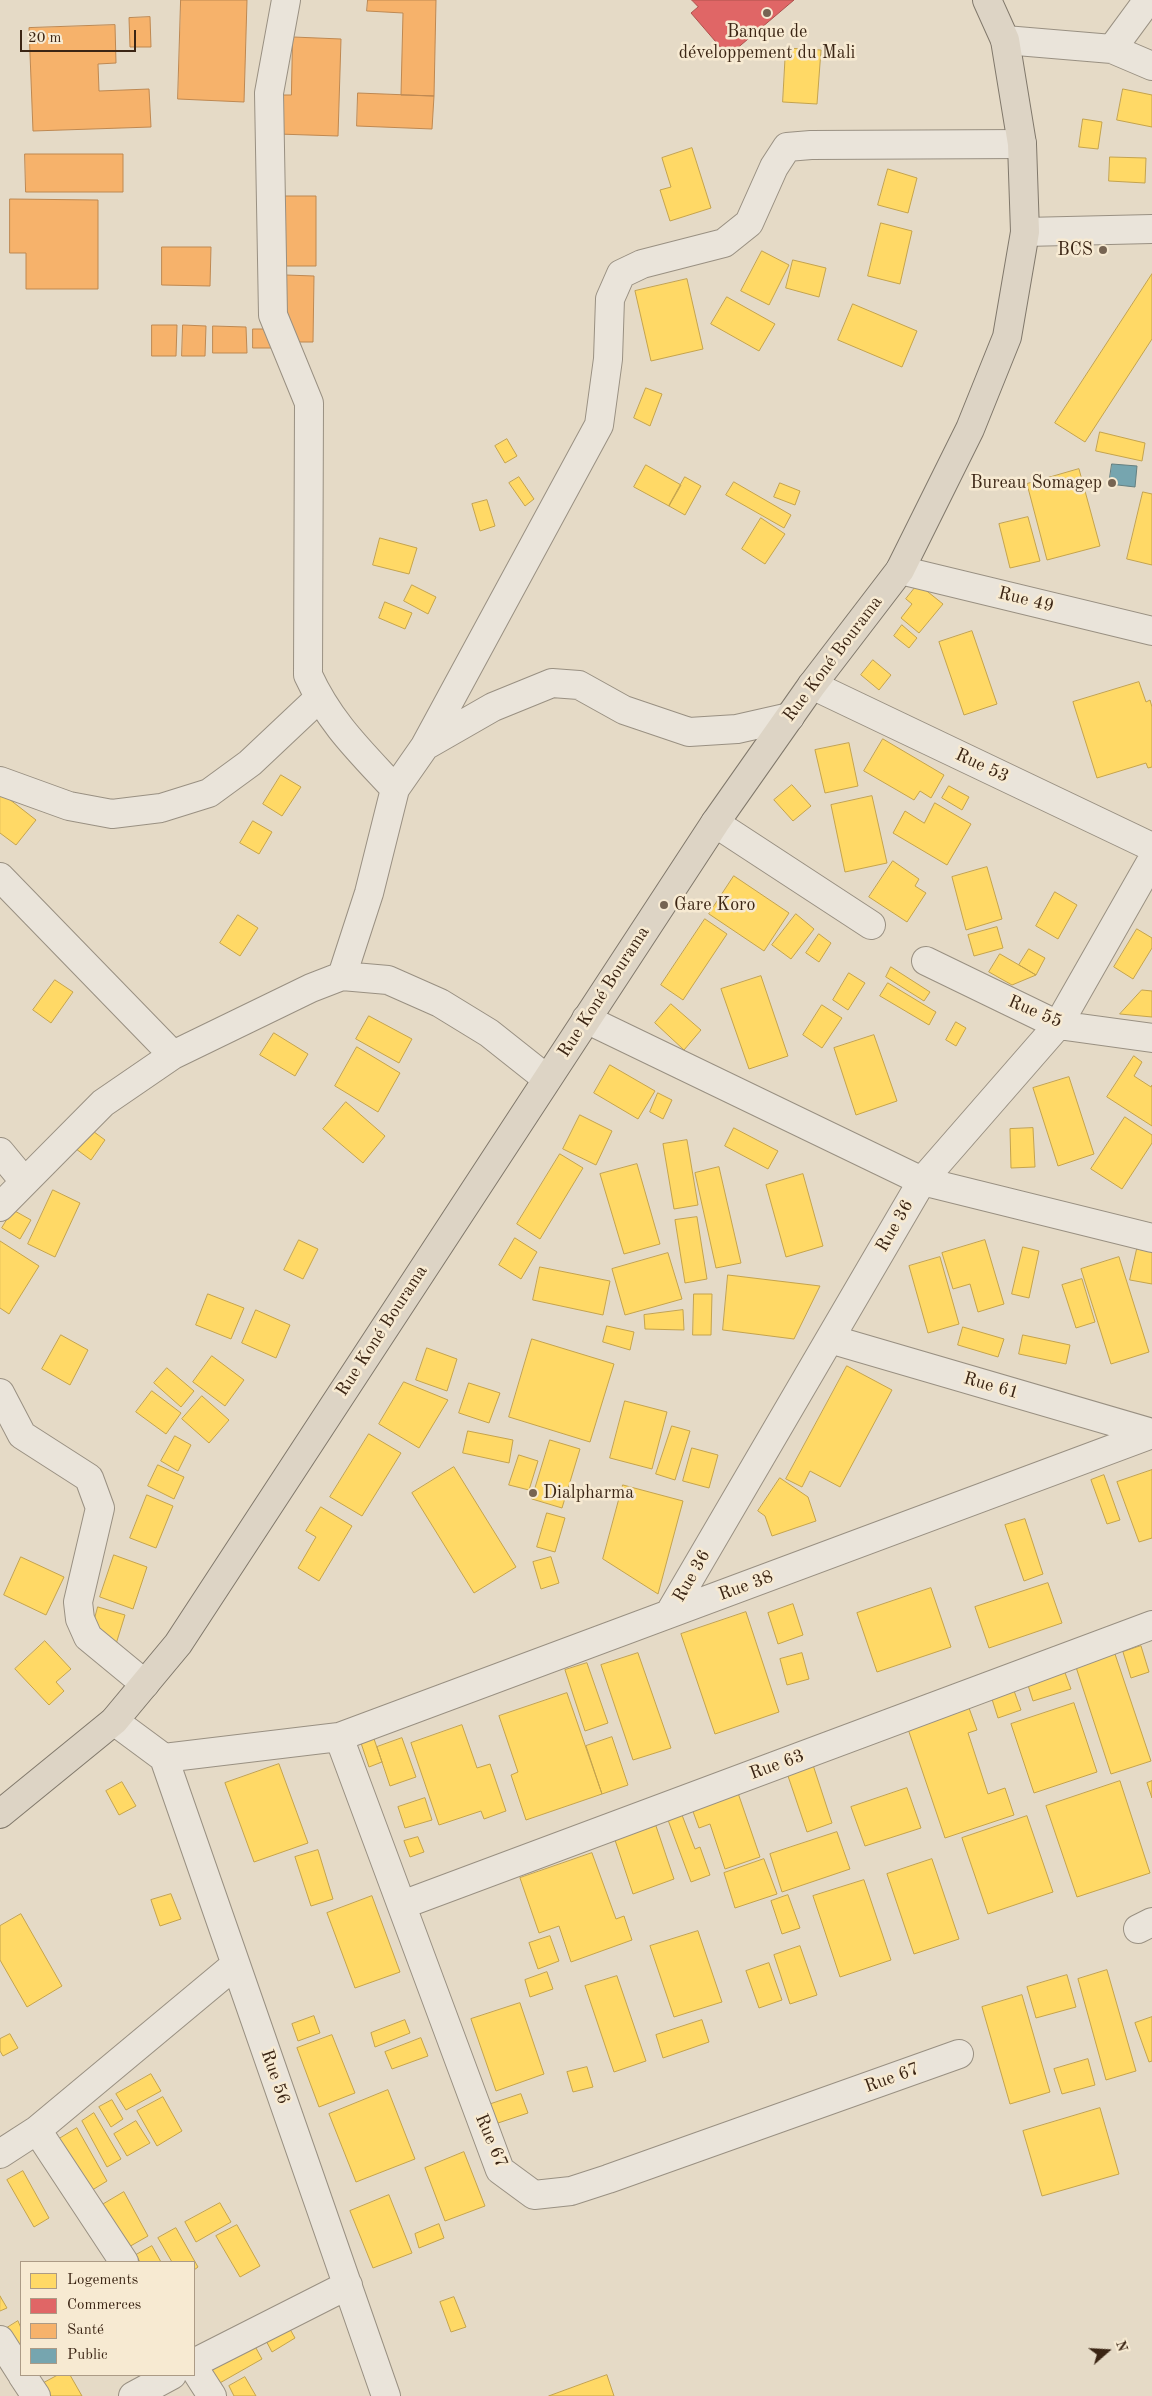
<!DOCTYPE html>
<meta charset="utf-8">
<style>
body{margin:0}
#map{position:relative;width:1152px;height:2396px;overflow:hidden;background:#e5dac6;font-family:"Old Standard TT",serif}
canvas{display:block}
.legend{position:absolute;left:20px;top:2261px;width:175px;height:115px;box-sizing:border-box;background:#f7ead2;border:1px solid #ac9b86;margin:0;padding:6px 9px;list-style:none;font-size:15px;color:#3b2514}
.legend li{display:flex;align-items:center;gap:10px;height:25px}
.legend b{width:25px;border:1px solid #ac9b86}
.north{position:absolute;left:1082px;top:2326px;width:50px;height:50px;-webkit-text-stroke:4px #f7ead2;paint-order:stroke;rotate:71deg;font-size:14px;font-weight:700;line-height:20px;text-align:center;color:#3b2514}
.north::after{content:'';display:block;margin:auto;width:18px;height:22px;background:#3b2514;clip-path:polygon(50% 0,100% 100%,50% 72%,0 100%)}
.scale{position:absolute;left:20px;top:30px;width:116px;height:22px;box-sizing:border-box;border:2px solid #3b2514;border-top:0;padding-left:6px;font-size:15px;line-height:18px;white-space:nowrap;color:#3b2514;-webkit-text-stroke:4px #f7ead2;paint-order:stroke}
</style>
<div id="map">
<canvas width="1152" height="2396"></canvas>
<ul class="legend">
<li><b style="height:14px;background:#ffd966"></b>Logements</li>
<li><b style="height:14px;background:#e06666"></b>Commerces</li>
<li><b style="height:14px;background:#f6b26b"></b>Santé</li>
<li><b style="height:14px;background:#76a5af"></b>Public</li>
</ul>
<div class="north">N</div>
<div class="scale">20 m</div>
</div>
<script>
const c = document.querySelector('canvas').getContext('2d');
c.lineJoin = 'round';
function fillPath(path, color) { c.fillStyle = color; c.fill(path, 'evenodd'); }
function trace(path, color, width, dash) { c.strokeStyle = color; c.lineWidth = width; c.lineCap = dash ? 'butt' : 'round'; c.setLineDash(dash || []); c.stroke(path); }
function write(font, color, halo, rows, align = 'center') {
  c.font = font + ' "Old Standard TT",serif'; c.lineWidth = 5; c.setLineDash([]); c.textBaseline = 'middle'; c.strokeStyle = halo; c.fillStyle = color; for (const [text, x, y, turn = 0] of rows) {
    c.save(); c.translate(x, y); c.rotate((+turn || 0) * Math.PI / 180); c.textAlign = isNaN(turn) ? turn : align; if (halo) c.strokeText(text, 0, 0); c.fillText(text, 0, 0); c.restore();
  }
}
const homes = new Path2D(`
 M786,48l35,2 -4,54 -34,-2z
 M1123,89l29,6v32l-35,-7z
 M1083,119l19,3 -4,27 -19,-2z
 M692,148l19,60 -41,13 -10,-31 11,-3 -9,-29z
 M1110,157l36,1 -1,25 -36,-2z
 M888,169l29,9 -9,35 -30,-8z
 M881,223l31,8 -12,53 -32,-8z
 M762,251l27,14 -20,40 -28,-14z
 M793,260l33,8 -7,29 -33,-9z
 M1152,274v65l-67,103 -30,-19z
 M687,279l16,70 -52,12 -16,-70z
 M727,297l48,27 -16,27 -48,-27z
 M853,304l64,27 -15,36 -64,-27z
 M646,388l16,6 -12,32 -16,-8z
 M1100,432l45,11 -3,18 -46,-10z
 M507,439l10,17 -12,7 -10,-17z
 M646,465l35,20 -12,21 -35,-19z
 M1079,469l21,77 -53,14 -20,-76z
 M519,477l15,22 -9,7 -16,-23z
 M685,477l16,9 -16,29 -16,-9z
 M734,482l57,33 -7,13 -58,-33z
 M780,483l20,8 -5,14 -21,-8z
 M1143,492l9,2v71l-25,-6z
 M487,500l8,26 -15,5 -8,-27z
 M1028,517l12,44 -30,7 -11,-44z
 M761,518l24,16 -20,30 -23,-15z
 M380,538l37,10 -8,26 -36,-9z
 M918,584l25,20 -24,29 -18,-15 11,-14 -6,-5z
 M412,585l24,12 -8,17 -24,-13z
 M385,602l27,11 -7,16 -26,-11z
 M902,625l15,13 -8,10 -15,-12z
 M972,631l25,73 -33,11 -25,-73z
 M873,660l18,15 -12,15 -18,-15z
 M1139,682l7,20 4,-2 2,7v60l-4,1 -2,-5 -49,15 -24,-76z
 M883,739l61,36 -13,23 -11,-7 -6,9 -50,-29z
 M849,743l9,43 -33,7 -10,-43z
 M281,775l20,12 -19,29 -19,-12z
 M792,785l19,21 -18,15 -19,-21z
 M949,786l20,11 -7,13 -20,-12z
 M0,792l36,28 -20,25 -16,-12z
 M872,796l15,67 -42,9 -14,-67z
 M935,803l36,21 -24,41 -54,-32 12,-22 19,12z
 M253,821l19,11 -13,22 -19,-11z
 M893,861l26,18 -4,7 11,7 -19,29 -38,-25z
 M987,867l15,52 -36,11 -14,-53z
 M734,876l55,37 -25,38 -55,-37z
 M1055,892l22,13 -19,34 -22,-13z
 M796,914l18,15 -23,30 -19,-14z
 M238,915l20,13 -18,28 -20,-13z
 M705,919l22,15 -44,66 -22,-15z
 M997,927l6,21 -29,8 -6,-21z
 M1137,929l15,9v10l-19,31 -19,-12z
 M819,934l12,9 -12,19 -13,-9z
 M1029,949l16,9 -9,17 -17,-10z
 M1000,954l19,11 17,10 -24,10 -23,-13z
 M891,967l39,25 -6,9 -38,-24z
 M849,973l16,10 -17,27 -15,-10z
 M761,976l27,80 -39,13 -28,-80z
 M55,980l18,12 -22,31 -18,-13z
 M888,983l48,29 -7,13 -49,-29z
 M1142,990l10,1v26l-32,-3z
 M671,1004l30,26 -17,20 -29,-27z
 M822,1005l20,13 -20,30 -19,-13z
 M369,1016l43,23 -13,24 -43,-24z
 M956,1022l10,6 -10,18 -10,-6z
 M274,1033l34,21 -13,22 -35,-21z
 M874,1035l23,66 -41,14 -22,-67z
 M357,1047l43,26 -22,39 -43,-26z
 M1134,1056l8,6 -8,14 17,11 1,-2v41l-45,-29z
 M610,1065l45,26 -17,28 -44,-26z
 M1069,1077l25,77 -36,12 -25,-78z
 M658,1093l14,7 -9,19 -13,-7z
 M346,1102l39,34 -22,27 -40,-34z
 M580,1115l32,16 -16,34 -33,-16z
 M1125,1117l27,18v8l-30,46 -31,-20z
 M86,1126l19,14 -14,20 -19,-14z
 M734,1128l44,23 -10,18 -43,-23z
 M1033,1128l2,39 -24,1 -1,-39z
 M687,1140l11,65 -24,4 -11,-65z
 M560,1154l23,14 -43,71 -23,-15z
 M637,1164l23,80 -36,10 -24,-80z
 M719,1167l22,96 -25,5 -21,-95z
 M803,1174l20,72 -37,11 -20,-72z
 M53,1190l27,13 -25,54 -27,-13z
 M13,1210l18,10 -11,19 -18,-11z
 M697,1217l10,62 -22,4 -10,-63z
 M515,1238l22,14 -16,27 -22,-14z
 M299,1240l19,9 -15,30 -19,-9z
 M985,1240l19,64 -26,8 -8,-28 -17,5 -11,-36z
 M0,1241l39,25 -30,48 -9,-6z
 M1023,1247l16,4 -10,47 -17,-4z
 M1137,1249l15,3v32l-22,-4z
 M668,1253l14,46 -57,16 -13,-46z
 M940,1257l19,67 -31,9 -19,-67z
 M1119,1257l30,95 -38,12 -30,-95z
 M540,1267l70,14 -7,34 -70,-15z
 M728,1275l92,11 -26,53 -71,-9z
 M1082,1279l13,43 -19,6 -14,-43z
 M208,1294l36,14 -13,31 -35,-14z
 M694,1294h18l-1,41h-18z
 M256,1310l34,15 -14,33 -34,-15z
 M683,1310l1,20 -39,-1 -1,-14z
 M607,1326l27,6 -4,18 -27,-8z
 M963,1327l41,12 -6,18 -40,-12z
 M61,1335l27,15 -18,35 -28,-16z
 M1023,1335l47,10 -4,19 -47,-10z
 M532,1339l82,25 -24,78 -81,-25z
 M427,1348l30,11 -10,32 -31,-11z
 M212,1356l32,24 -19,26 -32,-24z
 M847,1366l45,24 -52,97 -30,-16 -8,16 -16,-8z
 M167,1368l27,23 -13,16 -27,-24z
 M404,1382l44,18 -29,48 -40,-24z
 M469,1383l31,10 -11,30 -30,-10z
 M152,1391l29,22 -15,21 -30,-22z
 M202,1396l27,24 -20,23 -27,-24z
 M625,1401l42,11 -15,57 -42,-11z
 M672,1426l18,5 -15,49 -19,-6z
 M468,1431l45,9 -4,23 -46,-10z
 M369,1434l32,19 -39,63 -32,-19z
 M175,1436l16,9 -13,26 -17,-10z
 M550,1440l30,9 -18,59 -30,-9z
 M692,1448l26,7 -9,33 -26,-7z
 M519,1455l19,6 -9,29 -20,-5z
 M158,1465l26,12 -10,22 -26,-13z
 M454,1467l62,100 -42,26 -62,-100z
 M1152,1470v68l-13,4 -22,-60z
 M1104,1475l16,45 -13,4 -16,-44z
 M780,1478l28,19 8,24 -44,15 -7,-20 -7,-5z
 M623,1485l60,16 -25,93 -55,-35z
 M147,1495l26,11 -17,42 -26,-10z
 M321,1507l31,19 -33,55 -21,-13 18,-31 -10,-6z
 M547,1513l18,5 -10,34 -18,-5z
 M1025,1519l18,55 -19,7 -19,-56z
 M114,1555l33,12 -14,42 -33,-12z
 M21,1557l43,20 -18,38 -42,-20z
 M551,1557l8,26 -18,6 -8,-27z
 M1048,1583l14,40 -73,25 -14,-41z
 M931,1588l20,59 -74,25 -20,-59z
 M793,1604l10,31 -25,9 -10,-31z
 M98,1607l27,8 -9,29 -26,-7z
 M746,1612l33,100 -64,22 -34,-100z
 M45,1641l26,28 -15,13 8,9 -15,14 -34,-36z
 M1141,1646l8,26 -18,6 -8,-26z
 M1114,1651l37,110 -40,13 -36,-110z
 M638,1653l33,95 -38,12 -32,-95z
 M802,1653l7,26 -22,6 -7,-26z
 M587,1663l21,60 -23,8 -20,-61z
 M1064,1670l7,19 -38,12 -6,-19z
 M1013,1688l8,22 -23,8 -7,-22z
 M567,1693l35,101 -76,26 -15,-45 7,-3 -19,-56z
 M1074,1703l23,69 -63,21 -23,-69z
 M969,1708l8,22 -9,3 20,61 17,-6 9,27 -69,23 -37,-109z
 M462,1725l15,43 13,-4 16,47 -22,8 -3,-8 -42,14 -28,-82z
 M373,1736l9,26 -13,5 -9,-27z
 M612,1737l16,48 -26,9 -16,-48z
 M402,1738l14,39 -26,9 -13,-39z
 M279,1764l29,79 -54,19 -29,-79z
 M813,1765l19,58 -25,9 -20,-59z
 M1120,1781l30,92 -73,24 -31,-91z
 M1152,1781v17l-5,-15z
 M122,1782l14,24 -17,9 -13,-24z
 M907,1788l14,40 -56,18 -14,-39z
 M737,1790l23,67 -35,12 -15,-45 -11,4 -8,-22z
 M425,1798l7,22 -27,8 -7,-21z
 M682,1815l13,34 5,-2 10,28 -19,7 -23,-62z
 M1027,1816l26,76 -65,22 -26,-76z
 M656,1826l18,53 -41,15 -18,-54z
 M837,1832l13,37 -68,23 -12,-38z
 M418,1837l6,15 -14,5 -6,-16z
 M318,1850l15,49 -22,7 -16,-49z
 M592,1853l24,66 8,-3 8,24 -61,22 -12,-36 -20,7 -19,-55z
 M764,1859l13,35 -42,14 -11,-35z
 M932,1859l27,80 -45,15 -27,-80z
 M864,1880l27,80 -51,17 -27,-81z
 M171,1894l10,25 -21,7 -9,-26z
 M788,1895l12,33 -18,6 -11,-33z
 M372,1896l28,76 -45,16 -28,-75z
 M21,1914l41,72 -35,21 -27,-47v-34z
 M698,1931l24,71 -48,15 -24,-71z
 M550,1936l9,25 -21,8 -9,-26z
 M800,1946l17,49 -27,9 -16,-49z
 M769,1963l13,37 -23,8 -13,-37z
 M1107,1970l29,101 -30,9 -28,-101z
 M547,1972l6,17 -23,8 -5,-17z
 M1067,1975l9,32 -40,11 -9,-31z
 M617,1976l29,85 -32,11 -29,-86z
 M1022,1995l28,97 -40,12 -28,-97z
 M520,2003l24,71 -48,17 -25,-72z
 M314,2016l6,17 -22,8 -6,-17z
 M1152,2017v44l-3,1 -14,-39z
 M405,2020l5,13 -35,14 -4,-14z
 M702,2020l7,22 -46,16 -7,-23z
 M10,2034l8,14 -15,8 -3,-5v-12z
 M332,2035l23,58 -36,14 -22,-59z
 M421,2038l7,18 -36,13 -7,-17z
 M1088,2059l7,26 -33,9 -8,-25z
 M587,2067l6,20 -20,5 -6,-20z
 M151,2074l10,17 -35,19 -10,-16z
 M388,2090l27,69 -59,23 -27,-68z
 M521,2094l7,19 -36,12 -7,-19z
 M163,2097l19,34 -25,15 -20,-35z
 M112,2100l11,19 -12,8 -12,-20z
 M1100,2108l19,66 -77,22 -19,-65z
 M94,2113l27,46 -14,8 -25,-46z
 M136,2121l14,22 -23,13 -13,-22z
 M77,2128l30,53 -18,11 -30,-53z
 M464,2152l21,54 -40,15 -20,-53z
 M23,2171l26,47 -15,9 -27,-47z
 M124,2192l24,44 -21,12 -25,-43z
 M389,2195l23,58 -39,15 -23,-57z
 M220,2203l11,19 -35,20 -11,-20z
 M439,2224l5,14 -25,10 -4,-14z
 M237,2225l23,41 -20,11 -24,-41z
 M176,2228l22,39 -4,3v-8h-22l-14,-24z
 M152,2246l9,16h-21l-4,-7z
 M0,2296l7,12 -7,3z
 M454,2297l12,30 -15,5 -11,-30z
 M18,2321l3,7v37l-19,-34z
 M286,2322l9,16 -23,14 -9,-17z
 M251,2339l11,20 -44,25 -11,-20z
 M58,2375h12l12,21h-36l-6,-11z
 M607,2375l7,21h-65z
 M245,2377l11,19h-22l-5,-10z`);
const shops = new Path2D(`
 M692,0h102l-66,56 -37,-43 7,-6z`);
const health = new Path2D(`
 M181,0h66l-3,102 -66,-3z
 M368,0h68l-2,96 -33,-1 2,-82 -36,-2z
 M150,17l1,30h-21l-1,-29z
 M115,25l1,38 -18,1 1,27 50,-2 2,38 -118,4 -4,-103z
 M293,37l48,2 -3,97 -60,-2 1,-39h12z
 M358,93l76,3 -2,33 -75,-3z
 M25,154h98v38h-97z
 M285,196h31v70h-31z
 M10,199l88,1v89h-72v-36h-16z
 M162,247h49l-1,39 -48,-1z
 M286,275l28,1 -1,66h-28z
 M152,325h25l-1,31h-24z
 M183,325l23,1 -1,30h-23z
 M213,326l33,1 1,26h-34z
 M253,329h25v19h-25z`);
const public = new Path2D(`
 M1112,464l25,2 -2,21 -26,-3z`);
const minor = new Path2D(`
 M286,0l-17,93 4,222 36,88 -1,272c22,48 52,76 87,114l-26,104 -27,83
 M1005,40l107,9 40,17
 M1112,49l36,-49
 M1025,232l127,-3
 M900,570l252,61
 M812,685l340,162
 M425,746l68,-39 59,-24 27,2 45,25 65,22 48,-3 53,-12
 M0,781l69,25 43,8 49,-6 48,-15 41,-30 69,-65
 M395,789l30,-43 174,-321 9,-66 2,-60 11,-25 21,-10 82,-21 25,-20 25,-56 13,-20 24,-2 211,-1
 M715,823l156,102
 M0,877l173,178
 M926,961l132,64 94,13
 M586,1019l336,162 230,57
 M0,1152l24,29
 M0,1207l103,-104 70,-48 138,-67 31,-12 46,4 52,23 49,30 58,46
 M830,1339l322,94
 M0,1393l22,42 67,43 11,30 -22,94 2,17 8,18 57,47
 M669,1614l253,-433 136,-156 94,-165
 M114,1721l50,37 175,-21 813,-303
 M339,1737l161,433 34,25 37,-4 37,-12 351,-125
 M164,1758l222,638
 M402,1905l750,-280
 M1138,1929l14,-7
 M37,2130l87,132
 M0,2154l37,-24 198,-165
 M0,2340l21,33
 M194,2363l154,-78
 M194,2368l18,28
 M22,2375l14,21
 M133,2396l39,-21`);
const highway = new Path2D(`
 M0,1814l114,-93 64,-77 537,-821 97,-138 88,-115 70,-141 37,-92 18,-105 -3,-88 -17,-104 -18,-40`);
const markers = [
 [767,13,5,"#766452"],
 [1103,250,5,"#766452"],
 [1112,483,5,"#766452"],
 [664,905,5,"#766452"],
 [533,1493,5,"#766452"]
];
const poiNames = [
 ["Banque de",767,32,"center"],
 ["développement du Mali",767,53,"center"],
 ["BCS",1093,250],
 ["Bureau Somagep",1102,483],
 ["Gare Koro",674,905,"left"],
 ["Dialpharma",543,1493,"left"]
];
const streetNames = [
 ["Rue 49",1026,600,14],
 ["Rue Koné Bourama",833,659,-53],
 ["Rue 53",982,766,25],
 ["Rue Koné Bourama",604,992,-57],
 ["Rue 55",1035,1012,23],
 ["Rue 36",895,1226,-60],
 ["Rue Koné Bourama",382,1331,-57],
 ["Rue 61",991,1386,16],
 ["Rue 36",692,1576,-60],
 ["Rue 38",746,1586,-20],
 ["Rue 63",777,1765,-20],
 ["Rue 56",275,2077,71],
 ["Rue 67",892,2078,-20],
 ["Rue 67",491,2141,67]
];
fillPath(homes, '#ffd966');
trace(homes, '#c4a34d', 1);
fillPath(shops, '#e06666');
trace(shops, '#ae524d', 1);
fillPath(health, '#f6b26b');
trace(health, '#be8851', 1);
fillPath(public, '#76a5af');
trace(public, '#647f80', 1);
trace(minor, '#999082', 30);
trace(highway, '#80786b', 30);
trace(minor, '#eae4da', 28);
trace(highway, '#ddd4c5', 28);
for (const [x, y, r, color] of markers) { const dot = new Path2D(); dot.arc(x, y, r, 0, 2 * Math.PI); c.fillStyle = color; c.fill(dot); trace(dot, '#f7ead2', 2); }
write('18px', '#3b2514', '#f7ead2', poiNames, 'right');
write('18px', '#3b2514', '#f7ead2', streetNames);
</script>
